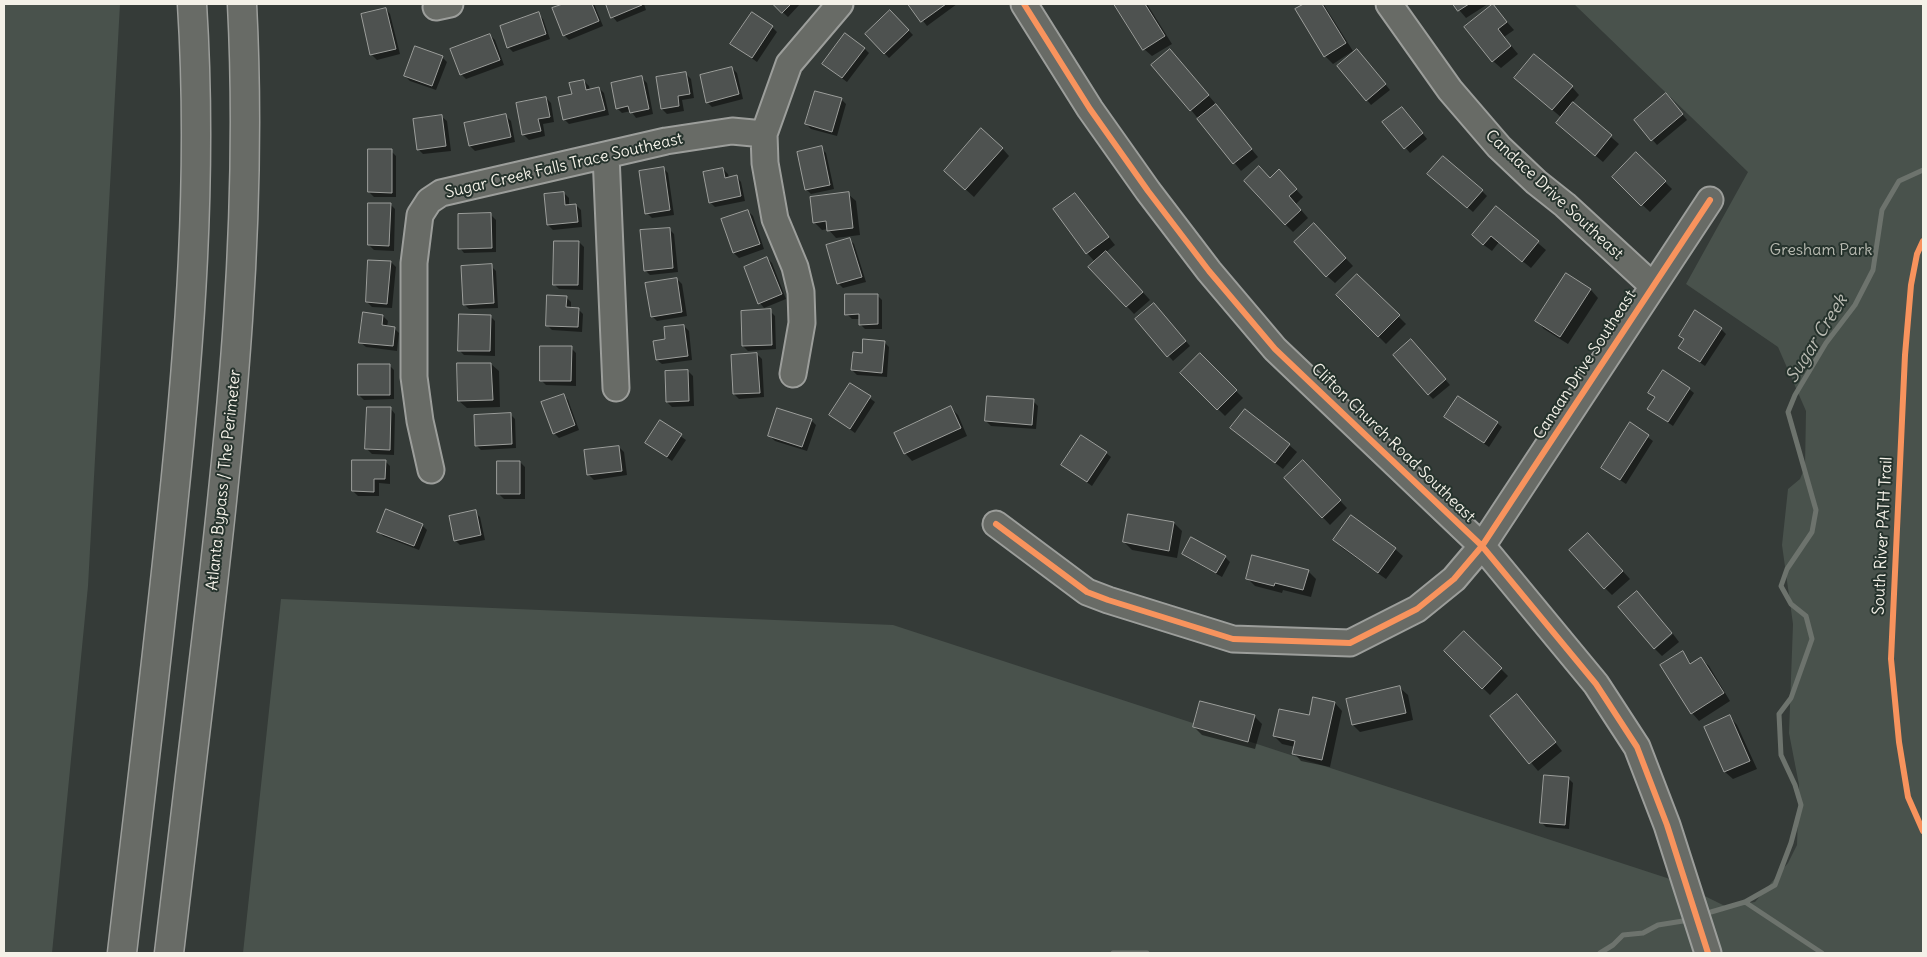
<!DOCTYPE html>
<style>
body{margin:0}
#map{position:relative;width:1927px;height:957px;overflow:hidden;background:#353b38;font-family:Delius,sans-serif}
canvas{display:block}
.frame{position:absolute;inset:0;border:5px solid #f4f1e8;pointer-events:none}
</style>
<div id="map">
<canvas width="1927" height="957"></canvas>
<div class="frame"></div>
</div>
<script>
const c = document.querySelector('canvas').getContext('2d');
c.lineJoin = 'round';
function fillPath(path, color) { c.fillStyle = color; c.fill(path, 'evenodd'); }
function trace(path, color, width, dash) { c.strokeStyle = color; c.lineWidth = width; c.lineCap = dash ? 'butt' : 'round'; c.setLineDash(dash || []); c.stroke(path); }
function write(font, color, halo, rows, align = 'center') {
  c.font = font + ' Delius,sans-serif'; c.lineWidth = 4; c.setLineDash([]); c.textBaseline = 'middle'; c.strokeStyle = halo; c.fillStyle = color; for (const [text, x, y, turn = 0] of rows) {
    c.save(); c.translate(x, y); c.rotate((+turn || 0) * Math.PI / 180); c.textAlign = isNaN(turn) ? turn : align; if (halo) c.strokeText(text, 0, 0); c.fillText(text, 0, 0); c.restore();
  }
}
const green = new Path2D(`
 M4,4h116l-32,582 -36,367h-48z
 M1574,4h349v949h-1680l38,-354 612,26 777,254 55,27 30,-4 33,-39 9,-18 2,-60 -10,-52 4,-109 -11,-79 6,-56 12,-10 5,-12 1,-56 -28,-64 -92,-63 62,-112z`);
const shadow = new Path2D(`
 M566,4h28l9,22 -34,14 -5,-5 -11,-26z
 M607,4h37l2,6 -29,12 -4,-5z
 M774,4h26l-12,13z
 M910,4h47l-30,22z
 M1116,4h31l25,40 -20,12 -8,-7z
 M1306,4l18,1 29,46 -20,13 -8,-8 -28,-47z
 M1454,4h34l-22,14z
 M1493,6l21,24 -10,7 14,17 -17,14 -8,-7z
 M386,9l4,5 10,40 -23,6 -5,-5 -10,-40z
 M890,11l23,24 -24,23 -23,-24z
 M538,14l5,5 7,20 -37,13 -5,-5z
 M772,27l5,5 -20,30 -25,-18z
 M490,35l5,5 9,25 -38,14 -5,-5z
 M864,48l5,5 -22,29 -19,-14z
 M1170,51l45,52 -1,1 44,53 -17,14 -50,-61z
 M1362,56l28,34 -19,15 -4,-5z
 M442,57l5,5 -11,28 -26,-9 -5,-5z
 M732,68l5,5 6,26 -31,8 -5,-5z
 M686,74l5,5 3,19 -12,2 2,11 -17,3 -5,-5z
 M642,78l5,5 6,31 -17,4 -5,-7 -9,2 -5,-5z
 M584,81l5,5 1,4 9,-2 5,5 5,22 -40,9 -5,-5 9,-24z
 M1523,85l49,2 7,8 -7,8 47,41 -16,18 -38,-32 -3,-12z
 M546,98l5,5 3,19 -11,2 2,12 -16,4 -5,-5 -7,-31z
 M841,99l5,5 -9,32 -26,-7 -5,-5z
 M1671,100l16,20 -30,25 -22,-25z
 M1406,113l21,26 -17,14 -26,-30z
 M506,116l5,5 4,21 -40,9 -5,-5z
 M442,117l5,4 4,30 -28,3 -5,-5z
 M821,148l5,5 8,36 -23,5 -5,-5z
 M1002,148l7,8 -35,41 -21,-19z
 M391,151l5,5v41h-22l-5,-5z
 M1636,153l36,36 -22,23 -37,-35z
 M663,168l5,5 6,42 -22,3 -5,-5z
 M723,169l5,5 1,4 8,-1 4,5 4,19 -30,6 -5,-5z
 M1270,179h16l17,18 -7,7 12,14 -15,14 -8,-8z
 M1434,179l48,12 5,5 -14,16z
 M564,193l5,5v8l7,-1 5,5 1,17 -29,3 -5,-5z
 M848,194l8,7 4,34 -24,3 -8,-9 -6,1 -8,-8z
 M1075,194l40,51 -9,7 44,48 -16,14 -44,-47 5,-5 -8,-9z
 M390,204l5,5 -1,42 -20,-1 -5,-5z
 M1496,207l50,43 -15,18 -32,-26 -7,9 -11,-8z
 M748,211l5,5 11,33 -25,9 -5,-5z
 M491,215l5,5v32l-32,1 -4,-5z
 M1314,225l39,41 -18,17 -8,-7z
 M669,229l5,5 4,38 -28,3 -5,-5z
 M849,239l5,5 12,38 -23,6 -5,-5z
 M579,242l5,5 -1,43 -24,-1 -5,-5z
 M767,258l5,5 14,36 -22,9 -4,-5z
 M391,262l5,5 -4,41 -20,-1 -5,-5z
 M491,266l5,5 2,37 -29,1 -5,-5z
 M1567,274l24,16 7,8 -30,46 -24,-15 -7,-8z
 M1357,275l49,49 -20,20 -49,-49z
 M677,279l5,5 5,32 -30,5 -5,-5z
 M877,295l5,5v29h-17l-5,-5v-5h-8l-5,-5z
 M566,297l5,5v7h7l5,5 -1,18 -30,-2 -5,-5z
 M1159,310l31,36 -17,15 -36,-42z
 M770,311l5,5 1,33 -28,2 -5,-5z
 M383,316l5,5 -1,6 7,1 5,5 -2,18 -31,-4 -5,-4z
 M490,316l5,5v35l-31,-1 -5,-5z
 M684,326l5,5 3,29 -30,4 -5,-4 10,-20z
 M1721,329l5,5 -21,32 -26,-18z
 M884,342l5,5 -2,30 -30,-2 -5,-5 11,-16z
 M1416,346l34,39 -17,14 -5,-5z
 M571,348l5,5v33l-30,-1 -5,-5z
 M757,354l5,5 2,38 -25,2 -5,-5z
 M1200,355l43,43 -18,18 -43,-43z
 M491,364l8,7 1,36 -33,1 -8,-7z
 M389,365l5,5v29l-30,1 -5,-5z
 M688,371l5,5 1,30 -22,1 -5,-5z
 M850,384l25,18 -20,31 -25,-18z
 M1689,389l5,4 -21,33 -24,-17 6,-10 -5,-6z
 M563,395l5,5 11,30 -20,8 -5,-5z
 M1033,401l5,5 -2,23 -45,-3 -5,-5z
 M951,408l7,7 9,21 -55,25 -7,-8z
 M391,409l4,5 -1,41 -22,-1 -5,-5z
 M510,414l5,5 1,29 -35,2 -5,-5z
 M1446,417l51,6 5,4 -13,20z
 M811,420l5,5 -9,26 -32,-10 -5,-5z
 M660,422l26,18 -14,21 -25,-18z
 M1630,424l23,17 -27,43 -24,-16z
 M1239,435l50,10 8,7 -14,17z
 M619,447l5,5 3,23 -33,5 -5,-5 -3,-24z
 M1106,453l5,4 -19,29 -29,-21z
 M385,461l5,5v18l-11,-1v13h-21l-5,-5z
 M520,462l5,5v32h-21l-5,-5z
 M1303,462l44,46 -17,17 -44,-47z
 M475,512l5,5 5,23 -25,5 -5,-5z
 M1129,515l45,8 8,8 -5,27 -45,-8 -8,-8z
 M422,525l5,5 -8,20 -36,-14 -5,-5z
 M1192,538l33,19 5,5 -8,15 -34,-19 -5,-5z
 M1335,540l60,9 8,7 -17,23 -44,-31z
 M1596,542l34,37 -18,16 -7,-7z
 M1308,571l8,8 -5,18 -28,-7 -1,3 -27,-7 -8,-8z
 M1464,632l44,44 -18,19 -45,-44z
 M1673,634l6,8 -17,14 -7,-7z
 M1682,653l10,11 9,-5 8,7 21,35 -31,20 -7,-8z
 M1400,688l8,7 5,25 -53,12 -7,-7z
 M1335,703l7,8 -12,56 -29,-6 -7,-8 1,-6 -13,-3 -8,-8z
 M1525,704l37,47 -24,20 -46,-55z
 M1254,716l8,8 -7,25 -53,-14 -8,-8z
 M1730,717l7,8 20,44 -24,10 -8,-7 -19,-44z
 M1568,778l5,5 -4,46 -23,-2 -5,-5z`);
const stream = new Path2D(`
 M1745,902l77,51
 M1711,912l34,-10 30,-17 16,-42 10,-38 -6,-20 -14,-30 -2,-41 12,-16 21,-59 -6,-23 -15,-12 -10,-18 6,-17 25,-37 4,-22 -28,-98 7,-17 31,-52 29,-38 18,-35 9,-60 17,-29 24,-11
 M1113,953h34
 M1600,953l13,-8 10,-10 20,-2 15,-8 25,-4`);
const building = new Path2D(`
 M563,4h29l7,17 -36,15 -11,-28z
 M606,4h36v1l-31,13z
 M773,4h18l-9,9z
 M908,4h38l-25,18z
 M1114,4h31l20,32 -22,14z
 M1304,4h18l24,39 -22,14 -29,-48z
 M1453,4h16l-11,7z
 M1493,4l14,18 -9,7 13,17 -19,16 -28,-35z
 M386,8l10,41 -26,6 -9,-41z
 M890,10l19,20 -25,24 -19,-20z
 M539,12l7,22 -39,14 -7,-22z
 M752,12l21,14 -21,32 -22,-14z
 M845,33l20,15 -23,30 -20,-14z
 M490,34l10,26 -40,15 -10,-26z
 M415,46l28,10 -11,30 -28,-10z
 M1170,49l39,46 -19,16 -39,-46z
 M1357,49l29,35 -20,17 -29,-35z
 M1534,54l39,32 -21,24 -38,-32z
 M732,67l7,27 -33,9 -6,-28z
 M686,72l4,22 -12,2 1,10 -18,3 -5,-32z
 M642,76l7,33 -19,4 -2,-7 -12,3 -5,-26z
 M584,80l2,10 13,-3 6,23 -42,10 -5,-23 14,-3 -3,-11z
 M815,91l27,7 -10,34 -27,-8z
 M1666,93l17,21 -32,27 -17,-21z
 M546,97l4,20 -12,2 3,12 -19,4 -6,-32z
 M1573,102l39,33 -17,21 -39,-33z
 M1216,104l36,45 -19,15 -36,-45z
 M1402,107l21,26 -19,16 -22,-27z
 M506,114l5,23 -42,9 -5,-23z
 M442,115l4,31 -29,4 -4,-31z
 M981,128l22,20 -38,42 -21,-19z
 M822,146l8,39 -25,5 -8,-38z
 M368,149h24v44l-24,-1z
 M1636,152l30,29 -25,25 -29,-29z
 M1443,156l40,34 -16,18 -40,-34z
 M1259,166l11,12 9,-9 18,20 -8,7 12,14 -16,15 -41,-44z
 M664,167l6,43 -25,4 -6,-43z
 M723,168l2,10 12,-3 4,21 -32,7 -6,-31z
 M564,192l1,13 11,-1 2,18 -31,3 -3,-31z
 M849,192l4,36 -26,3 -1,-10 -13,2 -3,-26z
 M1075,193l34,44 -23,17 -33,-45z
 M368,203h23l-2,43 -21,-1z
 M1496,206l43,35 -17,21 -31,-26 -8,9 -11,-10z
 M748,210l12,34 -27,9 -12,-34z
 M491,213l1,35 -34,1v-35z
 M1314,223l32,35 -20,19 -32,-35z
 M670,228l3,40 -29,3 -4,-41z
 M850,238l12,39 -25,7 -11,-39z
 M554,241h25l-1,44h-25z
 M1106,251l37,41 -17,15 -38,-40z
 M767,257l15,37 -24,10 -14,-37z
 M368,260l23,1 -4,43 -21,-2z
 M492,264l2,39 -31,2 -2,-39z
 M1566,273l25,16 -31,48 -25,-16z
 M1357,274l43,41 -22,22 -42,-42z
 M677,278l5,34 -31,5 -6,-34z
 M845,294h33v30l-19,1v-11l-14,1z
 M547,295l20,1 -1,11 13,1 -1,19 -32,-1z
 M1154,303l32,38 -19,16 -32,-38z
 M771,309l1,36 -30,1 -1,-35z
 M1695,310l27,18 -22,34 -22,-14 6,-9 -5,-3z
 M363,312l20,3 -1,10 13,2 -2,19 -34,-3z
 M459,314l32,1 -1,36h-32z
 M684,325l4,31 -32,4 -3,-19 12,-2 -1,-12z
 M863,339l22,2 -3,32 -31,-3 2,-18 9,1z
 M1411,339l35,40 -18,16 -35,-40z
 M540,346h32l-1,35h-31z
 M757,353l3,40 -27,1 -2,-39z
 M1200,353l37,37 -20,20 -37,-37z
 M457,363h34l2,37 -35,1z
 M358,364h32v31h-32z
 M688,370l1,31 -23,1 -1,-31z
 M1663,370l27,18 -22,34 -21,-13 8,-12 -7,-4z
 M850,383l21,13 -21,33 -21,-14z
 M564,394l11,31 -22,9 -12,-32z
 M987,396l47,3 -2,26 -47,-4z
 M1458,396l40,26 -14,21 -40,-26z
 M951,406l10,22 -57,26 -10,-21z
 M367,407h24l-1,43 -25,-1z
 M777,408l35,11 -10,28 -34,-11z
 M1245,409l45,35 -15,19 -45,-35z
 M511,413l1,31 -37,2 -1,-31z
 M660,420l22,14 -15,23 -22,-14z
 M1630,422l19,13 -29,45 -19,-12z
 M1081,435l26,17 -20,30 -26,-17z
 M619,446l3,25 -35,4 -3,-25z
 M352,460h34l-1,19h-11v13l-22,-1z
 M1303,460l38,40 -19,18 -38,-40z
 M497,461h23v33h-23z
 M386,509l37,15 -9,22 -37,-14z
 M476,510l5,25 -27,6 -5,-25z
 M1128,514l46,8 -5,29 -46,-9z
 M1351,515l45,33 -18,25 -45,-33z
 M1588,533l35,38 -19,18 -35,-39z
 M1191,537l35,19 -10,17 -34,-19z
 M1252,555l57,15 -6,20 -28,-7 -1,3 -28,-7z
 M1637,591l35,42 -18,16 -36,-42z
 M1464,631l38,37 -20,21 -38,-38z
 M1683,651l7,13 11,-7 23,36 -33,21 -31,-49z
 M1400,686l6,27 -54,12 -6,-26z
 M1517,694l39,48 -27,22 -39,-48z
 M1313,697l22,5 -13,58 -30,-6 3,-13 -22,-5 6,-27 30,6z
 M1200,701l55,14 -7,27 -55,-15z
 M1730,715l20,46 -26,11 -20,-45z
 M1544,775l25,2 -4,48 -25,-2z`);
const minor = new Path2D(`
 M1024,4l66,105 58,82 61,80 66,78 207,197 114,138 41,63 30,78 41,128
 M1389,4l61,86 49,57 37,35 29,23 88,81
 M436,7l14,-3
 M606,155l10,233
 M793,374l9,-51 -1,-31 -6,-25 -20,-48 -10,-56 -1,-29 25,-70 51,-60
 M431,470l-11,-49 -6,-44v-114l6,-48 9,-14 12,-8 225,-52 66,-10 32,3
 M996,524l91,68 21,8 125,39 117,4 67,-34 37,-30 28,-33 228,-346`);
const highway = new Path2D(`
 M122,953c17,-146 35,-292 50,-438 18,-170 31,-340 20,-511
 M169,953c12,-106 25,-212 38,-319 25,-209 46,-419 35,-630`);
const cycleway = new Path2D(`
 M1024,4l66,105 58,82 61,80 66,78 207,197 114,138 41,63 30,78 41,128
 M1923,241l-6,13 -6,31 -6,70 -14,304 8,83 9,55 15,34
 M996,524l91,68 21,8 125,39 117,4 67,-34 37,-30 28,-33 228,-346`);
const streetNames = [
 ["Sugar Creek Falls Trace Southeast",564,166,-13],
 ["Candace Drive Southeast",1554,195,43],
 ["Canaan Drive Southeast",1585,365,-57],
 ["Clifton Church Road Southeast",1393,443,44],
 ["Atlanta Bypass / The Perimeter",224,480,-84],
 ["South River PATH Trail",1883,536,-87]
];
const parkNames = [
 ["Gresham Park",1821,250]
];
const waterNames = [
 ["Sugar Creek",1817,339,-58]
];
fillPath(green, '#49524c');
fillPath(shadow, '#0007');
trace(stream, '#6d736d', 5);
fillPath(building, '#4e5250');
trace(building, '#9c9e9b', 1);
trace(minor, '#9c9e9b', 29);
trace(highway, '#9c9e9b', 31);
trace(minor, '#686b66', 25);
trace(highway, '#686b66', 28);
trace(cycleway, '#f8935d', 6);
write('16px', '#f4f1e8', '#26332d', streetNames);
write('16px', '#b9bbb2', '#26332d', parkNames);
write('italic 18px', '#babbb3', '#26332d', waterNames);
</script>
